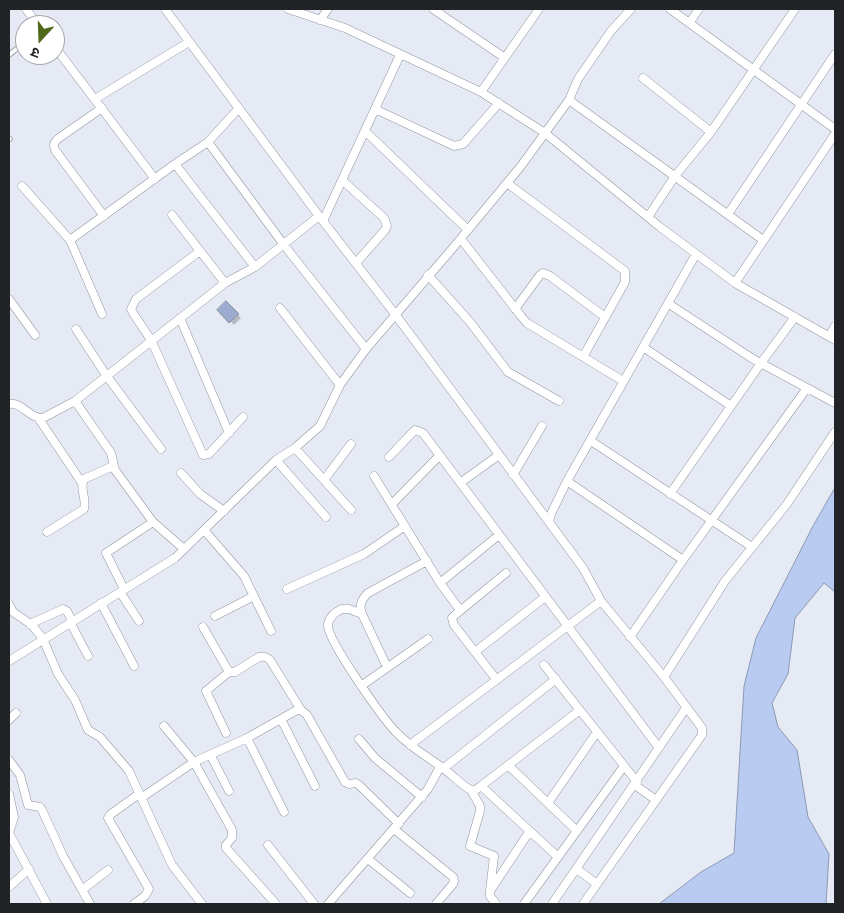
<!DOCTYPE html>
<meta charset="utf-8">
<style>
body{margin:0}
#map{position:relative;width:844px;height:913px;overflow:hidden;background:#e5eaf5;font-family:"DM Sans","Noto Sans Devanagari",sans-serif}
canvas{display:block}
.frame{position:absolute;inset:0;border:10px solid #212327;pointer-events:none}
.north{position:absolute;left:15px;top:15px;width:50px;height:50px;box-sizing:border-box;background:#fff;border:1px solid #a6a7a9;border-radius:50%;rotate:200deg;font-size:14px;font-weight:700;line-height:20px;text-align:center;color:#212327}
.north::after{content:'';display:block;margin:auto;width:18px;height:22px;background:#4f6819;clip-path:polygon(50% 0,100% 100%,50% 72%,0 100%)}
</style>
<div id="map">
<canvas width="844" height="913"></canvas>
<div class="frame"></div>
<div class="north">उ</div>
</div>
<script>
const c = document.querySelector('canvas').getContext('2d');
c.lineJoin = 'round';
function fillPath(path, color) { c.fillStyle = color; c.fill(path, 'evenodd'); }
function trace(path, color, width, dash) { c.strokeStyle = color; c.lineWidth = width; c.lineCap = dash ? 'butt' : 'round'; c.setLineDash(dash || []); c.stroke(path); }
const water = new Path2D(`
 M835,488v104l-11,-9 -29,35 -7,56 -16,29 6,24 19,23 11,67 21,37 -3,50h-167l42,-32 33,-19 10,-167 12,-48 57,-112z`);
const shadow = new Path2D(`
 M226,303l15,15 -7,7 -15,-15z`);
const building = new Path2D(`
 M226,301l13,13 -10,9 -12,-13z`);
const service = new Path2D(`
 M9,55l16,-13
 M9,138l1,1`);
const minor = new Path2D(`
 M26,9l12,16
 M165,9l154,207 76,98 188,254 18,33 63,76 38,51v7l-119,169
 M288,9l57,19 136,64 64,41 115,94 75,56 100,57
 M433,9l72,49
 M670,9l165,120
 M320,20l8,-11
 M689,23l10,-14
 M55,47l100,132
 M643,78l68,54
 M481,92l58,-83
 M95,99l94,-57
 M569,100l194,140
 M102,108l-43,30c-5,4 -6,6 -4,12l49,66
 M375,109l79,37 9,-2 36,-41
 M365,131l103,99
 M208,142l76,103 82,104
 M175,164l80,103
 M342,180l42,38 3,8 -2,4 -29,33
 M507,183l118,88v11l-42,75
 M22,186l48,54 32,74
 M728,214l107,-160
 M172,215l53,68
 M648,217l27,-41 36,-44 84,-123
 M323,221l77,-166
 M461,239l60,77 6,7 96,58
 M70,240l105,-76 33,-22 31,-34
 M200,251l-64,48 -5,10 2,4 18,27 52,115 6,-1 34,-37
 M428,275l42,47 38,50 51,29
 M735,283l100,-149
 M9,299l26,36
 M669,304l84,55 82,44
 M280,308l60,77
 M515,309l25,-34 3,-2 7,3 55,41
 M180,318l49,115
 M76,329l30,46 55,74
 M829,336l6,-10
 M643,347l88,59
 M75,401l36,52 4,17 38,52 31,27
 M9,404c14,-2 20,15 34,14l32,-17 150,-118 30,-16 64,-51
 M39,419l43,64
 M591,441l161,106
 M295,448l56,62
 M389,457l23,-24 3,-3 8,3 236,315
 M276,460l50,57
 M181,473l19,21 24,17
 M513,475l29,-49
 M374,476l66,107 20,27
 M324,480l27,-36
 M567,481l116,79
 M460,483l39,-28
 M670,494l91,-131 34,-46
 M392,504l48,-49
 M549,522l2,-8 16,-33 129,-227
 M204,530l40,46 27,55
 M47,532l37,-23c3,-11 -5,-20 0,-30l29,-13
 M440,583l59,-48
 M124,589l-18,-36 47,-31
 M287,589l77,-35 41,-28
 M120,592l19,29
 M101,603l33,63
 M9,604l4,8 19,13 11,14 15,35 17,26 13,30 12,7 29,34 43,94 30,39
 M362,614l-13,-5h-7c-7,3 -13,8 -14,16 -1,15 57,97 70,109 15,15 30,23 46,35 10,7 17,16 27,21l3,1 7,-5 99,-76
 M215,616l39,-20
 M70,622l18,34
 M30,624l33,-15 4,2 5,10
 M203,627l26,45h6l24,-15c5,-1 7,0 11,3l31,50
 M630,637l53,-77 124,-172
 M475,652l70,-55
 M9,661l166,-103 101,-98 19,-12 25,-22 20,-41 26,-36 86,-100 69,-83 48,-66 9,-21 33,-48 20,-22
 M544,665l93,117
 M387,667l-25,-53c-3,-9 -1,-14 6,-21l59,-32
 M664,677l61,-96 62,-77 48,-72
 M496,679l-42,-54 -2,-7 3,-3 51,-42
 M361,686l67,-47
 M281,719l34,67
 M9,720l7,-7
 M164,726l30,36 38,68v8l-6,7v3l50,56
 M226,733l-20,-42 23,-19
 M247,738l37,74
 M359,739l16,19 47,39
 M410,745l191,-144
 M211,756l18,35
 M9,760l11,15 8,30 12,2 2,3 21,46 27,48
 M508,765l69,66
 M444,768l112,-89
 M635,785l21,15
 M481,786l77,71
 M471,790l9,16v5l-10,35 24,10 -4,35
 M9,794l5,23 -5,16 38,71
 M141,798l53,-36 53,-24 50,-28h4l6,5 38,67 4,2 7,-1 3,2 40,39
 M548,803l49,-71
 M394,829l59,48 1,4 -1,3 -17,20
 M268,845l46,59
 M368,859l42,34
 M578,870l19,14
 M9,887l20,-18
 M82,890l26,-20
 M134,904l11,-8 4,-7 -41,-71 3,-4 28,-20
 M328,904l100,-115 12,-22
 M496,904l-6,-8v-5l39,-59
 M524,904l100,-138
 M552,904l134,-196`);
fillPath(water, '#bacbf1');
trace(water, '#8c99b4', 1);
fillPath(shadow, '#0003');
fillPath(building, '#9cacd1');
trace(building, '#898d97', 1);
trace(service, '#9196a0', 5.5);
trace(minor, '#9196a0', 9);
trace(service, '#fff', 4);
trace(minor, '#fff', 8);
</script>
